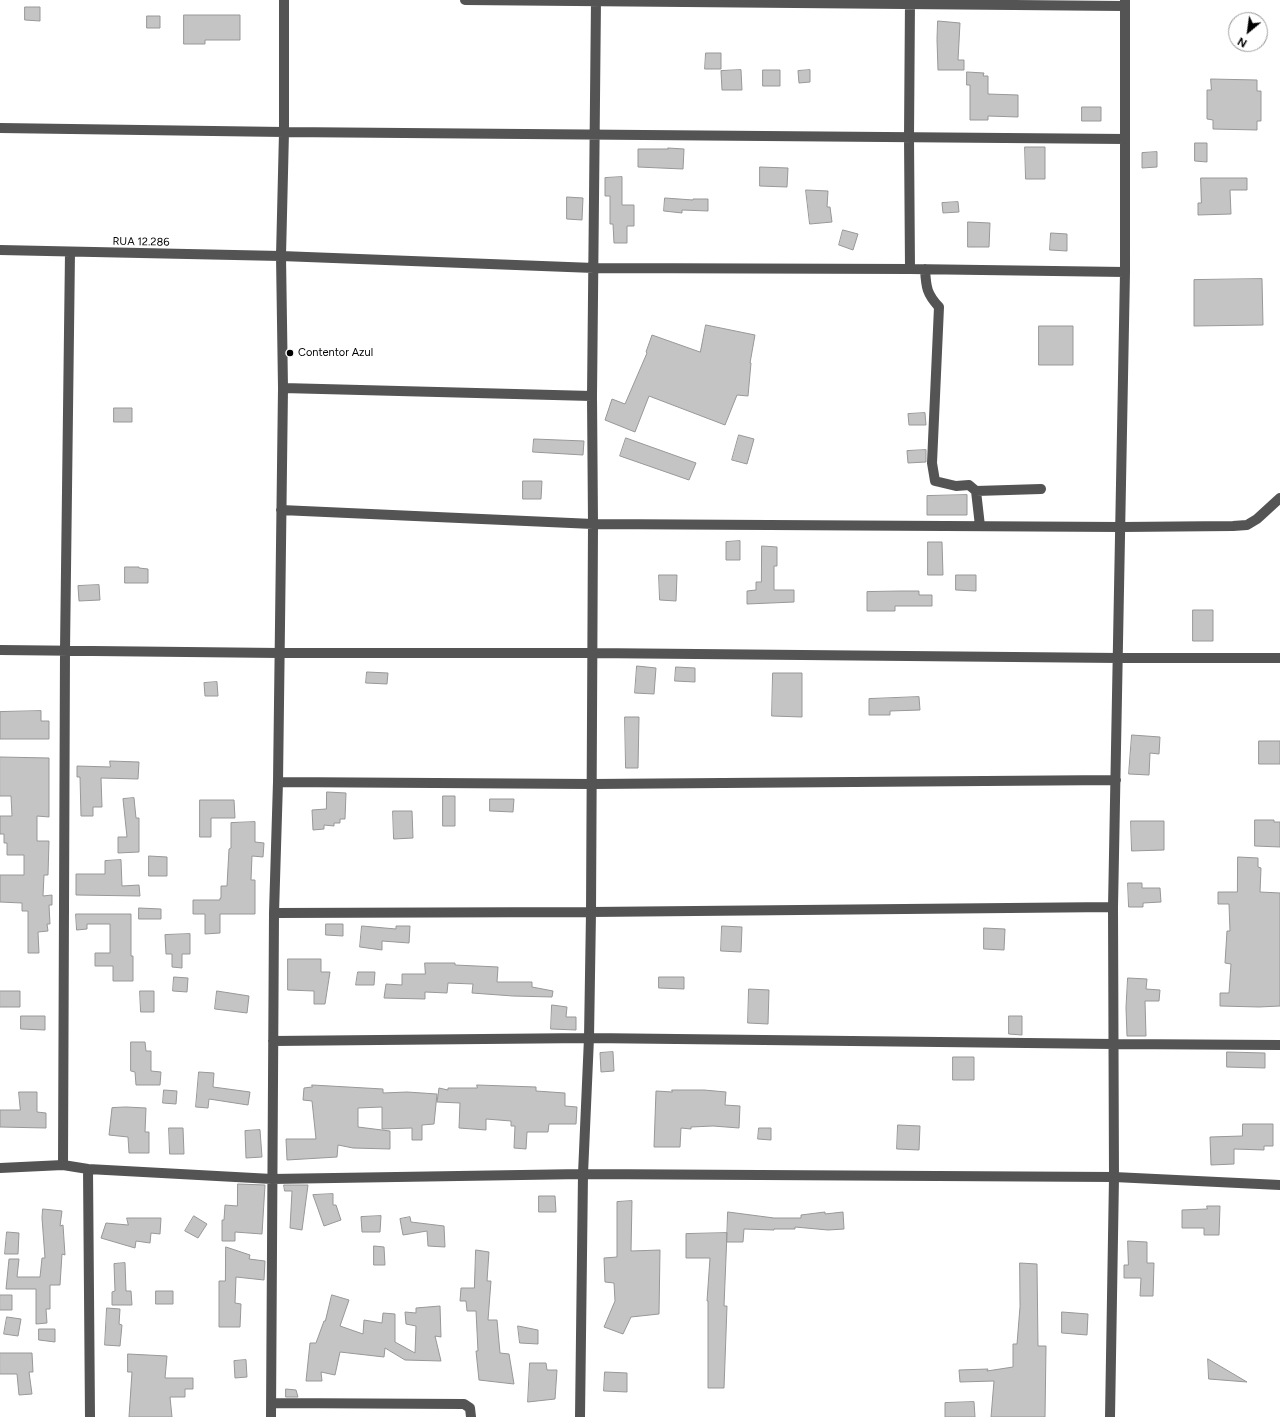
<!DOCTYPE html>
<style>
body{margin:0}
#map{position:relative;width:1280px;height:1417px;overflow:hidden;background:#fff;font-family:Figtree,sans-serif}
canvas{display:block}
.north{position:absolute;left:1228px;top:12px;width:40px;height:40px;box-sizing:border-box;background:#fff;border:1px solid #999;border-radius:50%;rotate:209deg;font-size:11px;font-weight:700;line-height:16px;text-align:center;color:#000}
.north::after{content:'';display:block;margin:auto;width:14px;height:18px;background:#000;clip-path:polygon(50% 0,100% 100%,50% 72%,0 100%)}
</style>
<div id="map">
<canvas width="1280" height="1417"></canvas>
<div class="north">N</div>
</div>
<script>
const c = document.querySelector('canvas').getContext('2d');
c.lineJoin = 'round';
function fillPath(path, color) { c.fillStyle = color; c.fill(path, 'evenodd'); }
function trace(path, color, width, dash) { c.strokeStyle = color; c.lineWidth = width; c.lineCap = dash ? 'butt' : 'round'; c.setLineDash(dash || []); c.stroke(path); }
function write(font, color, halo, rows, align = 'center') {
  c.font = font + ' Figtree,sans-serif'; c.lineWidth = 3; c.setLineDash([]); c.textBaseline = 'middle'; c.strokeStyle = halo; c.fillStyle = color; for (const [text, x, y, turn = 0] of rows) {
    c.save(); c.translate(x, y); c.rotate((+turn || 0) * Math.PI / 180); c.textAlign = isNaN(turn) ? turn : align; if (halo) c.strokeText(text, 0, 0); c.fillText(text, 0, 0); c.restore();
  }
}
const building = new Path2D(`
 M25,7h15v14l-15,-1z
 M184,15h56v25h-35v4h-21z
 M147,16h13v12h-13z
 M938,21l22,2 -2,37h6v10h-26l-1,-30z
 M706,53h15v16h-16z
 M741,70l1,20h-20l-1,-19z
 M763,70h17v16h-17z
 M810,70v12l-11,1 -1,-12z
 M967,72l17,1 -1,3h5v18l30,1v22l-30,-1v4h-18v-35h-3z
 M1211,79l46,1v11h4v30h-4v9l-44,-1v-9l-6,-1v-29h4z
 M1082,107h19v14h-19z
 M1195,143h12v19l-12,-1z
 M1025,147h20v32h-19z
 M668,148l16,1 -1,20 -45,-2v-18h30z
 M1157,152v15l-15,1v-15z
 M760,167l28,1 -1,19 -27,-1z
 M622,177v28h12v21h-7v17h-13l-1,-19h-3v-28h-5v-18z
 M1201,178h46v12h-17l1,24 -33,1v-12h3z
 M806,190l22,1 -1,16h3l2,15 -22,2z
 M567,197l16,1 -1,22 -15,-1z
 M665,198l28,2v-1h15v12l-26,-1v3l-18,-2z
 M958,202l1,10 -16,1 -1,-10z
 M968,222l22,1 -1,24h-21z
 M843,230l15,4 -5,16 -14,-5z
 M1051,233l16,1v17l-17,-1z
 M1262,279l1,46 -69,1v-46z
 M706,325l49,10 -5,28h1l-3,33 -11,-1 -12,30 -76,-29 -14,36 -30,-12 7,-21 13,5 22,-51 -1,-1 6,-17 48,17z
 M1039,326h34v39h-34z
 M114,408h18v14h-18z
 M925,413l1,12h-17l-1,-11z
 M739,435l15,4 -7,25 -15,-4z
 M626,438l70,25 -7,17 -69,-24z
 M534,439l50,2 -1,14 -50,-3z
 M926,450v12l-18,1 -1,-12z
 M523,481h19l-1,18h-18z
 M967,495v20h-40v-19z
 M740,541v19h-14v-18z
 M928,542h14l1,33h-15z
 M762,546l15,1v19h-3v24h20v12l-47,2v-13l9,-1v-8h5z
 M125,567h14v1l9,1v14h-23z
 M659,575h18l-1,26 -16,-1z
 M956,575h20v16l-20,-1z
 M99,585l1,15 -21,1 -1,-15z
 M900,591h19v4h13v11h-37v5h-28v-19z
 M1193,610h20v31h-20z
 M637,666l19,2 -2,26 -19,-1z
 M676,667l19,1v14l-20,-1z
 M367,672l21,1 -1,11 -21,-1z
 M773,673h29v44l-30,-1z
 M217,682l1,14h-13l-1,-13z
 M919,697l1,13 -30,1v4h-21v-16z
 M41,711v10h8v18h-49v-27z
 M625,717h14l-1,51h-12z
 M1132,735l28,2 -1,17 -9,-1 -1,22 -20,-1z
 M1259,741h21v23h-21z
 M0,757l49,1v59l-12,-1v25h12l-1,34h-4l-1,21 9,-1v10h-3l1,19h-3l1,7 -10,1 1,21h-11v-42h-6v-8l-22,-1v-27h24v-20h-17v-12h-3v-9h-4v-18h12l-1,-20h-11z
 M110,761l29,1 -1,17 -37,-1 1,29h-9v9h-12l-1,-39h-3v-11l33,1z
 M327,792l19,1 -1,26h-5v4h-6v3l-10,-1v4l-11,1 -1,-20 14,-1z
 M443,796h12v30h-12z
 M134,798l2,20h3v34l-21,1v-16h9l-4,-38z
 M490,799h24l-1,13 -23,-1z
 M200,800h34l1,18h-24v19h-11z
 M393,811h19l1,27 -19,1z
 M1255,820h19v2h6v25l-25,-1z
 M1131,821h33v29l-32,1z
 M255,822v20l9,1 -1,14 -11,-1 -1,24h4v34h-35v19l-15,1v-20h-12v-14h27v-2h1v-12h6l2,-37 2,-1v-25z
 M149,856l18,1v19h-18z
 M1238,857l20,1v9l3,1 -1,24 20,1v113l-21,1 -39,-1v-13h9l2,-29 -6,-1 2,-32h3l-1,-27h-11v-12h19z
 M121,860l1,26 17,-1 1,11 -64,-1v-21h29v-13z
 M1128,883h14v5h18l1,14 -18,1v4h-14z
 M139,908l22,1v10h-22z
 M76,914h55v42h2v25h-20v-15h-18v-13h15v-29h-23v5l-10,1z
 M326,924h17v12l-17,-1z
 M362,926l34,3v-3h14l-1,17 -27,-2v9l-22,-3z
 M722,926l20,1 -1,25 -20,-1z
 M984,928l21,1 -1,21 -20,-1z
 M190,934v20h-8v14l-10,-1v-13h-6l-1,-19z
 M288,959h33v13h9l-5,32h-11v-13l-26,-1z
 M425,963h30v2l43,2 -1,15h35v5l21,4 -1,6 -39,-1 -41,-3 1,-9 -25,-1 -1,10 -22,-1v7l-41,-1 2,-14 16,1v-11h23z
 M358,972h17l-1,13h-18z
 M174,977l14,1 -1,14 -14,-1z
 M659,977h25v12l-25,-1z
 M1128,978l19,1 -1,10 14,1 -1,11h-14l1,35h-19l-1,-28z
 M749,989l20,1 -1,34 -20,-1z
 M0,991h20v16h-20z
 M140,991h14v21h-13z
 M217,991l32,5 -2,17 -32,-4z
 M552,1005l15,2 -1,10h10v13l-25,-1z
 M21,1016h24v14l-24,-1z
 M1009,1016h13v19l-13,-1z
 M131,1042h14l1,9h5v20l10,1 -1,13h-24l-1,-13 -4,-1z
 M613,1052l1,19 -13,1 -1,-19z
 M1227,1052l38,1v15l-38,-1z
 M953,1057h21v23h-21z
 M199,1072l15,1 -1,14 37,5 -2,13 -39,-6 -1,9 -12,-1z
 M312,1085l71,4v4l24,-1 30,2 -3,30 -12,1v15h-10v-12l-30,1v-22l-24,1v19l32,4v18l-37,-1 -15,-3 -1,12 -50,3 -1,-21h30l-4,-38 -9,-1 1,-12 8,-1z
 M477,1085l59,2v4l29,2v13l12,1 -1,17h-27l-1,8h-21l-1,17 -12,-1 1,-22h-4v-5l-25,-2v11l-27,-2 1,-25 -23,-1 2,-14 9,2v-2h29z
 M164,1090l13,1 -1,13 -13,-1z
 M672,1090h32l22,2 -1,13 15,1 -1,22 -26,-2 -22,1v2l-10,-1 -1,19h-26l2,-56 16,1z
 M19,1092h18v20l9,1v15l-46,-1v-17h20z
 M126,1107l20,1 -1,24h4v21h-20l-1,-16 -19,-2 3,-27z
 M1243,1124h30v22h-9v4l-30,-1v15l-23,1 -1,-28 32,-1z
 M898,1125l22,1 -1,24 -22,-1z
 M169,1128h14l1,26h-14z
 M759,1128h12v12l-13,-1z
 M260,1130l2,27 -16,1 -1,-27z
 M238,1184l27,1 -3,49 -27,-2v9h-13v-21h2l1,-15 12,1z
 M284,1185h24l-6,45 -12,-2 2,-37h-7z
 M333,1194v11h3l5,15 -17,6 -11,-31z
 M539,1196h16l1,16h-17z
 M632,1201l-1,50 29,-1 -1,64 -28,3 -8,17 -19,-7 11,-26 -1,-18 -9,-1 -1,-24 13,-1v-55z
 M1207,1206h13l-1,29h-15v-7h-22v-18l25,-1z
 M43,1209l19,2 -2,15 3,-1 2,30 -3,-1 -2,31h-10v24h-4l1,14 -11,1v-35h-30l3,-30h10l-2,18h23l2,-19h3l-3,-40z
 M728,1212l46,6h27v-3l24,-3v2l18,-2 1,17 -16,1 -33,-3v2h-21v1l-30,-1 -1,13h-16z
 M194,1216l13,8 -9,14 -13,-7z
 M381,1216l-1,16h-18l-1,-15z
 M410,1217l1,5 33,4 1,21 -17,-1 -1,-15 -24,4 -3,-16z
 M127,1218h34l-1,16 -9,-1 -1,10 -14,-2 -1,7 -34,-10 5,-15 22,2z
 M7,1232l12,1 -1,21h-13z
 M727,1233l-3,73h3l-3,82h-16v-87h-1l3,-43h-24v-24z
 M1128,1241l19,1v21h7l-1,33h-13l1,-18h-17v-13h4z
 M374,1246l10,1 1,18h-11z
 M226,1247l24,8 -1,4 16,2 -1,19 -28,-3 -1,26 6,1 -1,23h-21v-46h6z
 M476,1250l13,2 -2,29h4l-3,39h9l3,33 9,1 5,30 -35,-4 -3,-29h2l-2,-40h-9l-1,-10h-6l1,-13h13z
 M125,1263l1,28h5l1,14h-20v-13l3,-1 -1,-27z
 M1020,1263l17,1 1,82h8l-1,71h-54l3,-36 -34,1 -1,-12 29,-1 -1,2 26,-4v-23h4l3,-37z
 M156,1291h17v13h-17z
 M0,1295h12v15h-12z
 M332,1295l17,5 -9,26 23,8 1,-14 18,3 1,-10 12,1v28l20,11 1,-27 -10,-2 -1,-12 11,1v-5l24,-2 1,31 -6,-1 6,25 -36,-1 -20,-12 -1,9 -44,-5 -5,23 -14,-3 1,9h-16l4,-38h6l8,-22h1z
 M107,1308l13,1 -1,15 3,1 -2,21 -15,-1z
 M1062,1312l26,2 -1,21 -25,-2z
 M7,1317l14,2 -3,17 -14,-2z
 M518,1326l20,4v14l-18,-1z
 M39,1329h16v13l-16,-2z
 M0,1353h32l1,19h-4l3,22 -13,1 -2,-21h-17z
 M128,1354l39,2 -2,22h28v11h-8v8h-15l2,20h-43l3,-45h-4z
 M1208,1359l39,23 -38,-3z
 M246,1360l1,17 -12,1 -1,-17z
 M530,1363h16l1,7h10l-2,29 -27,3z
 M605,1372l22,1v19l-23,-1z
 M286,1389l10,1 2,7h-12z
 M974,1402l1,15h-30v-14z`);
const minor = new Path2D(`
 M465,0c220,3 440,3 659,6
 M0,128l284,4 841,7
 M0,250l281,6 313,12 316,1 215,3
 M910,269l-1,-132 1,-137
 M925,269c1,19 2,25 14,38l-7,156 3,18 21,5 13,-1 7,6 4,35
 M283,388l309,8
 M976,491l65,-2
 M281,510l312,14 528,3 112,-1 14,-1 10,-6 23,-21
 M0,650l279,3h312l528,5h161
 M278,782l314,2 524,-4
 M274,913l317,-1 522,-5
 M273,1041l316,-3 525,6 166,1
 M63,1165l2,-515 5,-398
 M0,1168l63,-3 25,4 184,10 311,-5 531,3 166,8
 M88,1169l2,248
 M271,1403l193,1 6,4 1,9
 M271,1417l3,-504 4,-131 5,-394 -2,-132 3,-124v-132
 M580,1417l3,-243 6,-136 2,-126 2,-388 -1,-128 4,-396
 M1110,1417l4,-240 -1,-270 12,-635v-272`);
const markers = [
 [290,353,4,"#000"]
];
const streetNames = [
 ["RUA 12.286",141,242,1]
];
const poiNames = [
 ["Contentor Azul",298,353]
];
fillPath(building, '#c4c4c4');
trace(building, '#989898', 1);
trace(minor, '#545454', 10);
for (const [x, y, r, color] of markers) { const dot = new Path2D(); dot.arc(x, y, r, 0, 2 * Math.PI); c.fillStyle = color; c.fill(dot); trace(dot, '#fff', 1.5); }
write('11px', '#000', '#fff', streetNames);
write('11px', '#000', '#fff', poiNames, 'left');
</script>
